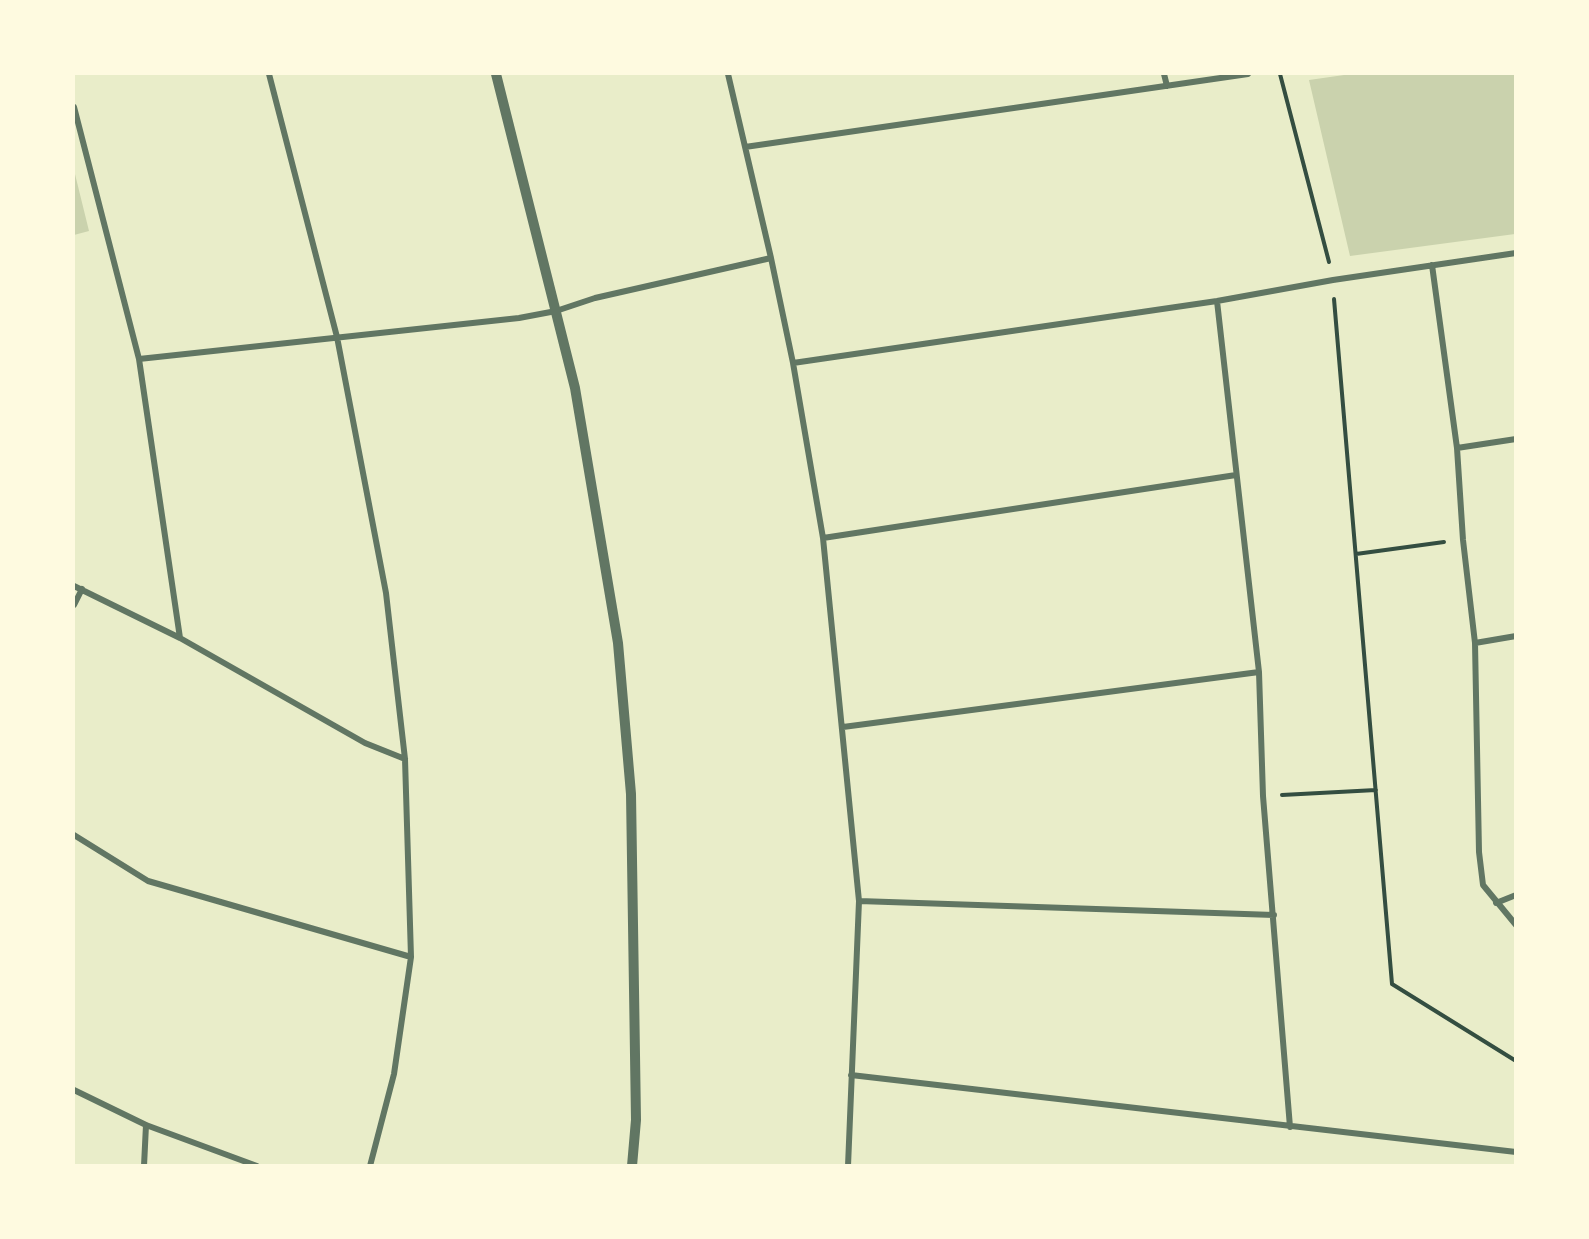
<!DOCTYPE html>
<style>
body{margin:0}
#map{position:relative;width:1589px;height:1239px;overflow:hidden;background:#e9edc9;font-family:"Open Sans",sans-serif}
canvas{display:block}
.frame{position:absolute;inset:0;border:75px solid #fefae0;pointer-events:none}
</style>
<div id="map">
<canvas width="1589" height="1239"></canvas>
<div class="frame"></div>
</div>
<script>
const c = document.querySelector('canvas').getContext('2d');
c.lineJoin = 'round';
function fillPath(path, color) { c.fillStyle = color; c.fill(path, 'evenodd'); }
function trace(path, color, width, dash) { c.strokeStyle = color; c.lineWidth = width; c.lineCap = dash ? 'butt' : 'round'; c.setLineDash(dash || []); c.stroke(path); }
const green = new Path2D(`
 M1351,74h164v160l-165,22 -41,-176z
 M74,170l15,61 -15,4z`);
const path = new Path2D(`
 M1280,74l49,188
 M1334,299l58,685 124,77
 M1356,554l88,-12
 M1282,795l94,-5`);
const minor = new Path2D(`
 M269,74l68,263 49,256 19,166 6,198 -17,117 -24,92
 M728,74l43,184 22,105 30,175 36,363 -11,265
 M1164,74l3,12
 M74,107l65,252 41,279
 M745,147l503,-73
 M1432,265l25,183 6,92 12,103 4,209 4,33 33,40
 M1217,301l42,371 4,124 27,331
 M139,359l380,-41 37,-7 39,-13 176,-40
 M793,363l424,-62 116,-21 183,-27
 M1457,448l59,-9
 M823,538l413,-63
 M74,586l106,52 185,105 40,16
 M74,605l8,-16
 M1475,643l41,-7
 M843,727l416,-55
 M74,835l74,46 263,76
 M859,901l415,14
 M1496,903l20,-8
 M851,1075l665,77
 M74,1090l72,35 111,41
 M144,1166l2,-41`);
const tertiary = new Path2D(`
 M496,74l79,314 43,255 13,151 5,326 -4,46`);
fillPath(green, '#cad2ad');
trace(path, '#344e41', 4);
trace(minor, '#617663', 6);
trace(tertiary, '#617663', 10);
</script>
